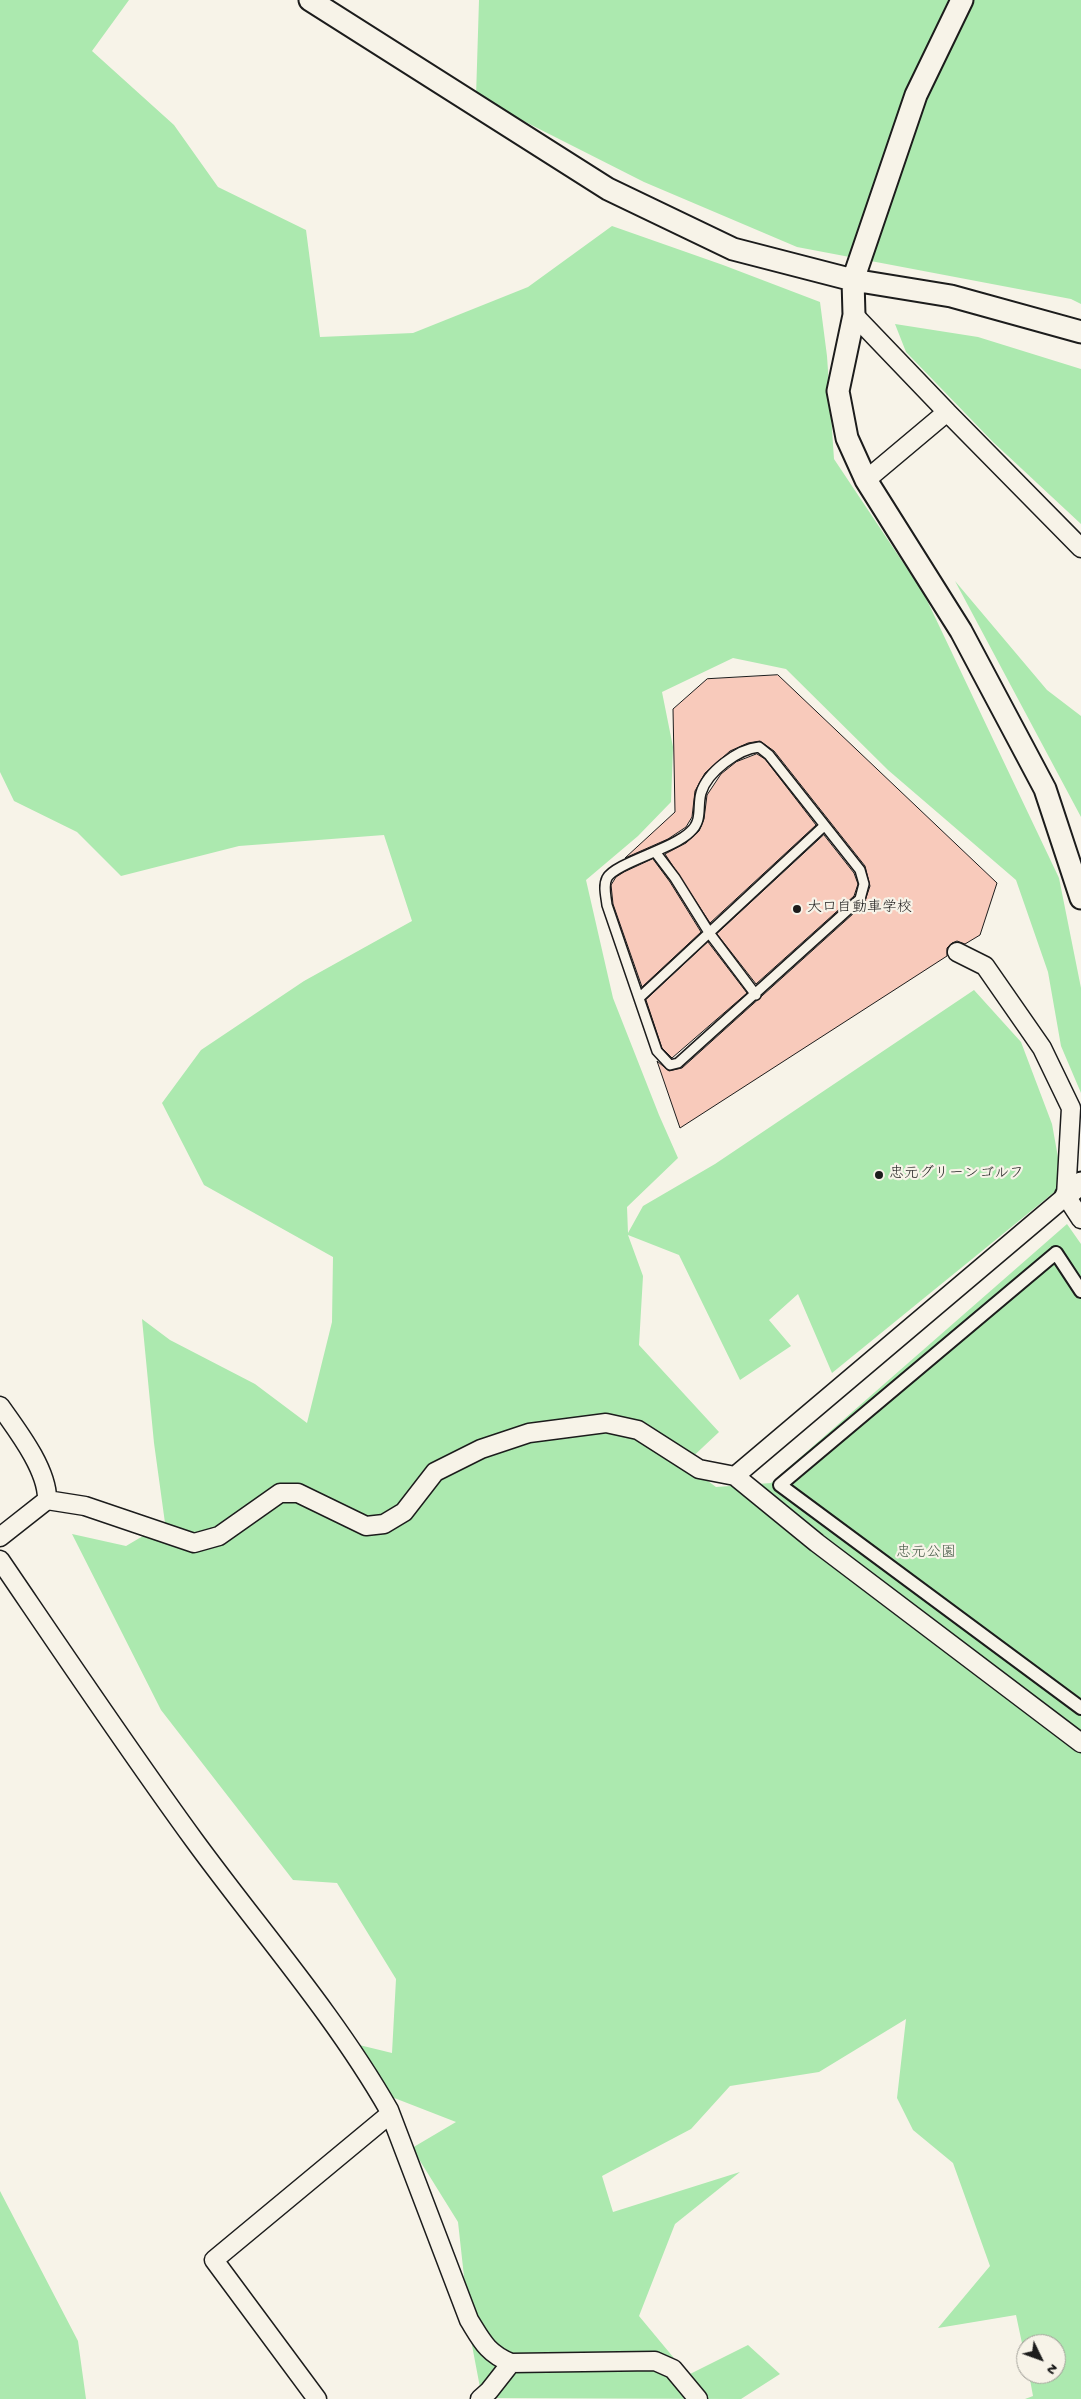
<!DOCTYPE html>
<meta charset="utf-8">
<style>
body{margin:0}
#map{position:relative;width:1081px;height:2399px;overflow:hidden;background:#f7f3e8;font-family:"Gochi Hand",sans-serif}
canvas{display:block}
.north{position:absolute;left:1016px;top:2334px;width:50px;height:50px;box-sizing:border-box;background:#f7f3e8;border:1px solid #9f9d96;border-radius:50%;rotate:132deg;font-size:14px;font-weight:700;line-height:20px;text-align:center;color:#1c1c1c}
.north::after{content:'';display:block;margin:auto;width:18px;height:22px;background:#1c1c1c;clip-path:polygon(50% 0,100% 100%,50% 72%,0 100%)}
</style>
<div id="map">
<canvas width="1081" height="2399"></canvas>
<div class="north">N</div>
</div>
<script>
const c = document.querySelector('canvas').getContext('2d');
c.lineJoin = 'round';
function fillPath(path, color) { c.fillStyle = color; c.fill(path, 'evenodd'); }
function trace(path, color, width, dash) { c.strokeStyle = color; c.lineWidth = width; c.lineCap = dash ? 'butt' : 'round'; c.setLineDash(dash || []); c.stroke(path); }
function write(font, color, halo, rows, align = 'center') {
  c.font = font + ' "Gochi Hand","Klee One",sans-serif'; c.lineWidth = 4.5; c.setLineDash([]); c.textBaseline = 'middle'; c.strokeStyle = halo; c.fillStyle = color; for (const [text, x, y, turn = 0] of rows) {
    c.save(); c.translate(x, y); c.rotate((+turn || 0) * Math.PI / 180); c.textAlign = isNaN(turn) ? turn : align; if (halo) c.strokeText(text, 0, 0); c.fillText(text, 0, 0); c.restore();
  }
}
const green = new Path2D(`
 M0,0h129l-37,51 82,74 44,62 88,43 14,107 93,-4 115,-46 84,-61 111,39 97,37 7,54 7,103 90,135 135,284 22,110v105l-20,-47 -13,-74 -32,-92 -128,-110 -102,-101 -53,-11 -71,34 11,55 -2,55 -33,34 -52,44 27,118 46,117 19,43 -51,49 1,26 15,-27 72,-42 259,-174 47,52 31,82 11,61 -231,188 -34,-79 -29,26 22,26 -51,34 -61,-125 -51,-20 15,41 -4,69 80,87 -34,32 31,23 55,-4 296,-259 14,20v1155h-56l8,-3 -4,-22h27v-30h-30v18l-10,-47 -78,13 52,-62 -37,-103 -40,-33 -16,-32 9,-79 -87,53 -89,14 -39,43 -89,47 11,36 127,-40 -65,52 -36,92 49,59 60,-30 32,29 -39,25 -259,-1 -11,-58 -13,-118 -46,-74 44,-26 -72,-28 -37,-52 45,11 4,-74 -59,-96 -44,-3 -132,-170 -89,-176 54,12 39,-23 -11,-80 -12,-124 28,21 85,44 52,39 25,-101 1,-65 -129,-72 -42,-82 39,-53 103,-69 108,-60 -28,-86 -145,11 -118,30 -44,-44 -63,-31 -14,-29z
 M479,0h602v304l-10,-5 -274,-52 -153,-65 -168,-85z
 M895,324l83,13 103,32v155l-88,-82 -87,-90z
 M955,581l92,109 34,26v101z
 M0,2191l78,150 8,58h-86z`);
const building = new Path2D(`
 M778,675l219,208 -17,52 -15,9 -8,-3 -5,2 -5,5v8l-267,172 -23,-67 12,10 13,-3 182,-164 6,-18 -5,-20 -91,-115 -14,-10 -12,2 -18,8 -25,22 -10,18 -3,26 -6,10 -18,12 -43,19 50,-46 -2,-103 34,-30z
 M757,754l8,5 51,66 -106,98 -45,-69 21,-11 13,-12 5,-12 3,-24 14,-21 15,-12z
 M824,835l30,38 4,11 -4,12 -98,88 -39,-50z
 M653,859l17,23 31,50 -59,55 -29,-83 -2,-19 5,-8 8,-5z
 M708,942l39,51 -75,65 -10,-10 -16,-48z`);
const service = new Path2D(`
 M759,747l10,8 91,115 4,14 -4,15 -182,164 -8,2 -13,-14 -50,-146c-1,-9 -4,-19 0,-27 8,-15 66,-29 83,-46 13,-11 7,-25 11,-39 6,-21 37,-44 58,-46z
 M656,853l19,25 35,56 46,61
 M639,998l185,-172`);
const pedestrian = new Path2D(`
 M1081,1291l-25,-38 -276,232 301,223`);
const minor = new Path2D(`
 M854,315l93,97
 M866,480l81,-68 134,136
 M957,952l28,14 57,82 29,60 -5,88 15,23
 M0,1406c17,24 48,64 47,94
 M735,1476l331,-280
 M0,1537l47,-37 38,6 109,37 25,-7 61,-43h18l68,33 18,-2 20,-12 31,-40 46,-23 48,-16 77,-10 32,7 61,39 36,7 82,67 264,200
 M0,1560c64,94 127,188 194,280 65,89 140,174 195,270l80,210c13,21 18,33 42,43l144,-2 18,8 25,30
 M317,2399l-103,-139 176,-146
 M480,2399l9,-8 22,-28`);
const tertiary = new Path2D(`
 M310,0l298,189 125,60 120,31 98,16 130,36
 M962,0l-46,95 -63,185 1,35 -16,76 9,47 19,42 95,151 84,158 36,109
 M1066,1196l15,-13`);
const markers = [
 [797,909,5,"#1c1c1c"],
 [879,1175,5,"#1c1c1c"]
];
const poiNames = [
 ["大口自動車学校",807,909],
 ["忠元グリーンゴルフ",889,1175]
];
const parkNames = [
 ["忠元公園",926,1554]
];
fillPath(green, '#ace9af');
fillPath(building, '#f8cabb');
trace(building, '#1c1c1c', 1);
trace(service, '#1c1c1c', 12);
trace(pedestrian, '#1c1c1c', 16);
trace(minor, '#1c1c1c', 21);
trace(tertiary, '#1c1c1c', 25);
trace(service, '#f7f3e8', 9);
trace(pedestrian, '#f7f3e8', 12);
trace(minor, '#f7f3e8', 18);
trace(tertiary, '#f7f3e8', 21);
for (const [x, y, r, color] of markers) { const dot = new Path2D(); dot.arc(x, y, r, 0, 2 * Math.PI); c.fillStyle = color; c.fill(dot); trace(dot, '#f7f3e8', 2); }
write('15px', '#1c1c1c', '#f7f3e8', poiNames, 'left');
write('15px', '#475a48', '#f7f3e8', parkNames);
</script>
